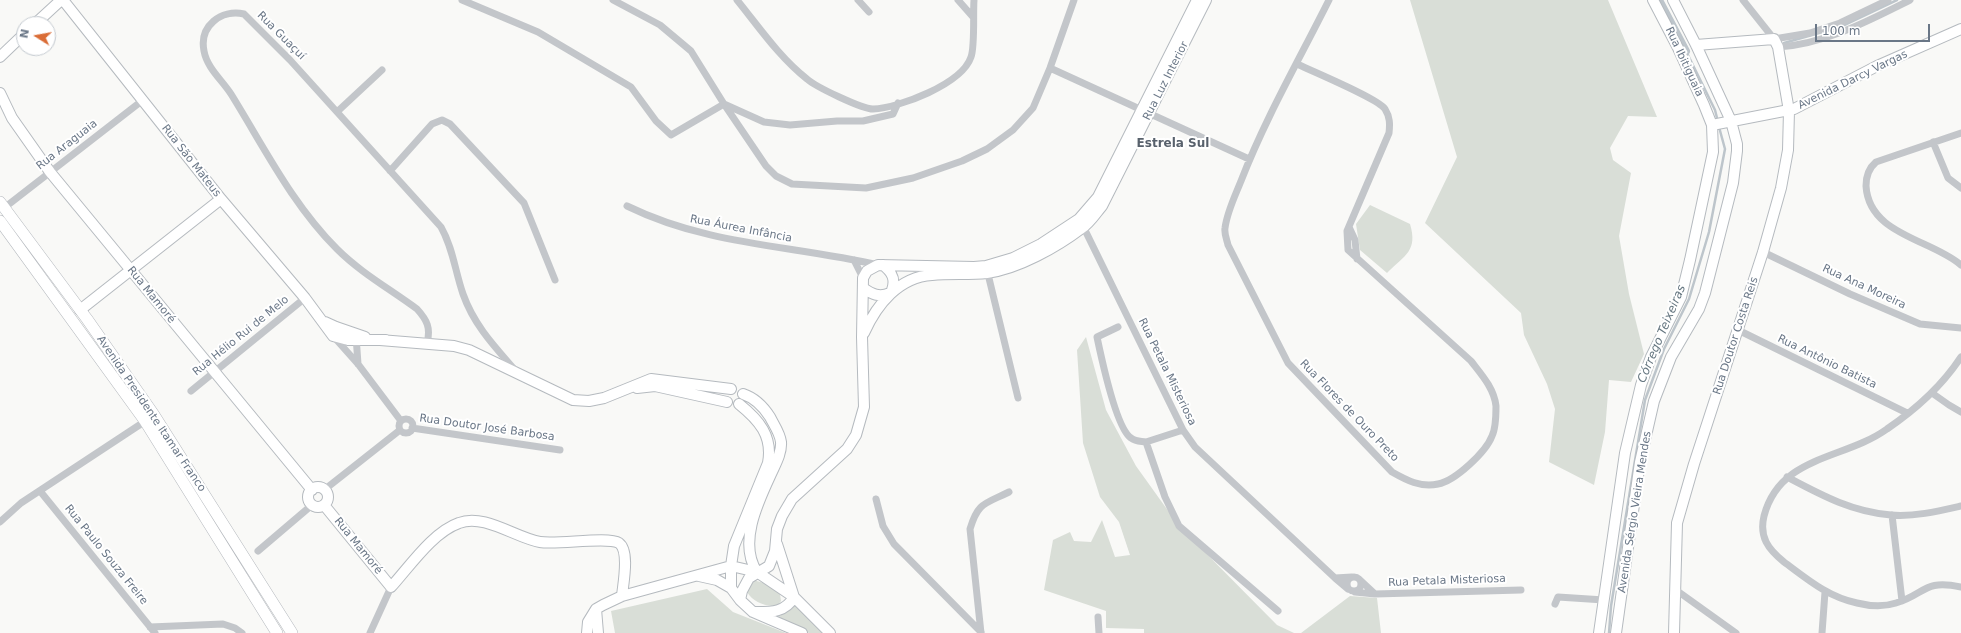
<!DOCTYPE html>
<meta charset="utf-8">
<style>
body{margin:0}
#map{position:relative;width:1961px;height:633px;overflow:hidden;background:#f9f9f7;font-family:"DejaVu Sans",sans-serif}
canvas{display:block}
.north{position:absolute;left:16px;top:16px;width:40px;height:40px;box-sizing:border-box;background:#fff;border:1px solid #c3c9cf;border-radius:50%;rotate:281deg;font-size:11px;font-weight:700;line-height:16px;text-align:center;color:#6a7787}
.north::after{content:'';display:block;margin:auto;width:14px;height:18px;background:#da6d37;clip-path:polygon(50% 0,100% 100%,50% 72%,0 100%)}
.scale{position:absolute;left:1815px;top:24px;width:115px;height:18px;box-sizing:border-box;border:2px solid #6a7787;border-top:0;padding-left:5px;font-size:12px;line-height:14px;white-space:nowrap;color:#6a7787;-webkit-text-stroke:3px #fff;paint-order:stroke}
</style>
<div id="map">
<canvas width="1961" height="633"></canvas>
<div class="north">N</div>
<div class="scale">100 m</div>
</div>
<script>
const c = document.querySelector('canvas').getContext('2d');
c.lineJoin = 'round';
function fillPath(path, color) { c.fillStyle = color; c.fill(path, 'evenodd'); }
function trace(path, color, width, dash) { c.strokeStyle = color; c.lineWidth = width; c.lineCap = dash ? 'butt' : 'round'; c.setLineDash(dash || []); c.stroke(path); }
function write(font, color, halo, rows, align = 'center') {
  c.font = font + ' "DejaVu Sans",sans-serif'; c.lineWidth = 4; c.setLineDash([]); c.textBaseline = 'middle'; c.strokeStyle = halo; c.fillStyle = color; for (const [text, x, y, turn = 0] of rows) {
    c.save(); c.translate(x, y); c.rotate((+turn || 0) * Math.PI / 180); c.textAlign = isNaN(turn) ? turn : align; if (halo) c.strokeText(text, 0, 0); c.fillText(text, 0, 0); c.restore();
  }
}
const green = new Path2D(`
 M1410,0h198l49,117 -29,-1 -18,32 3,12 18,13 -12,63 10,58 15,60 -13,28 -22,-2 -4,52 -11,53 -45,-23 6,-53 -8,-25 -23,-49 -3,-22 -96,-90 32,-66z
 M1370,205l40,19c8,27 -5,31 -23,49l-27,-23 -4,-26z
 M1086,337l20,73 30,56 43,60 98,99 17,8h-150v-4l-38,-1v-17l-62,-21 9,-50 17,-8 4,9 17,1 11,-22 13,37 15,-2 -11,-33 -19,-25 -17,-54 -6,-93z
 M753,580l11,3 16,11 1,7 -3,4c-11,3 -25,-3 -31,-13z
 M707,589l26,23 53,21h-171l-4,-22z
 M1350,596l27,2 4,35h-80z
 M793,603l29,30h-13l-34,-14 15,-10z`);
const stream = new Path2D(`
 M1784,43l56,-16 57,-27
 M1686,51l29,59 3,12
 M1609,633l2,-27 34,-206 19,-51 25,-50 20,-67 16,-83 -6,-22`);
const canal = new Path2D(`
 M1659,0l27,51`);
const street = new Path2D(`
 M462,0l76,32 93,55 25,34 15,14 53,-31
 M613,0l47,25 31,26 33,53 42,62 10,10 16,8 74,4 47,-10 49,-17 25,-12 26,-19 20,-22 17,-40 24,-68
 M737,0c22,27 42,57 70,79 9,8 55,30 66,30 26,-1 89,-25 98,-52 4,-10 2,-44 3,-57
 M858,0l11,12
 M958,0l15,17
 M1743,0l31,39 36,-6 30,-10 48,-23
 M1778,47c47,-3 90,-26 132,-47
 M1297,64c15,7 82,35 88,45 5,8 5,15 4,24l-42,98 1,19 123,111c10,13 23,27 25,45 0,9 0,22 -4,30 -6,16 -37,45 -54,48 -17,4 -32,-4 -46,-12l-104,-109 -60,-118c-1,-5 -4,-11 -3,-17 2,-16 10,-32 16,-47 24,-62 58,-121 88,-181
 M1050,68l199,91
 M724,104l40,18 26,3 47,-4h26l30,-7 5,-11
 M338,111l44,-41
 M1961,133l-85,29c-7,6 -10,15 -10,24 3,49 65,53 95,79
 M1933,142l15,36 13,10
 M390,171l42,-47 10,-4 8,4 74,79 31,77
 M627,206c82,40 164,39 251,59
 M4,208l139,-108
 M1082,224l101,206 12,17 140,131
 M1349,227l6,13 2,19
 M1763,252l87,42 70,30 41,4
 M854,260l9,18
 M987,270l31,128
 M1118,327l-21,10c4,19 19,91 34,101 5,4 10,3 15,4
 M1738,330l169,83
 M356,336l2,28
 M334,337l24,27 43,57
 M427,343c4,-15 0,-23 -10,-34 -27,-20 -56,-36 -80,-60 -45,-45 -73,-102 -106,-155 -9,-14 -24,-26 -27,-43 -5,-25 17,-42 40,-37l46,46 151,167c12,21 14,44 22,67 11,31 31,52 52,76
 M1961,357c-19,29 -46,53 -74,72 -43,31 -107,26 -123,87 -5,21 4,33 20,46 23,17 44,35 73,41 12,3 27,4 39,0 30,-9 27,-24 65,-16
 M191,391l114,-93
 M1932,393l17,12 12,7
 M399 426a7 7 0 1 1 14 0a7 7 0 1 1-14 0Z
 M412,428l148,22
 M1183,430l-37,12 19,55 14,29 99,85
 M1787,477c34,18 65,35 104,38 23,2 48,-4 70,-9
 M324,490l76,-60
 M40,491l115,142
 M876,499l7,27 11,18 87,88
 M1892,515l10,86
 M0,522l21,-19 126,-83
 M258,551l54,-46
 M1347 584a7 7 0 1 1 14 0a7 7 0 1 1-14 0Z
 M1348,589l-13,-11 17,-1
 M1676,590l60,43
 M1355,592l20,2 -15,-14
 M1375,594l146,-4
 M1555,604l3,-7 46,3
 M1098,617l1,16
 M150,627l73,-3 12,4 7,5
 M370,633l21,-46
 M981,633l-11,-104c8,-27 15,-25 39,-37
 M1822,633l3,-41`);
const secondary = new Path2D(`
 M63,0l158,199 84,99 28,38 15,4h38
 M35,24l26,-24
 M0,57l24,-23
 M0,93l12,25 38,54 262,318
 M1712,125l82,-16 83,-43 84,-37
 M883,265c9,7 13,14 9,25
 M863,288c9,6 16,10 27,5
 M80,310l141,-111
 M325,322l11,5 29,10
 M864,333c13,-29 35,-56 68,-58 18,-2 37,0 55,-2 31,-4 70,-26 95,-45 8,-5 14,-15 20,-22l104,-206
 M380,340l74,6 15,4 104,50 16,1 15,-3 47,-19 80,10
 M637,388l18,-2 72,16
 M743,394c12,4 20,12 27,23 4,8 10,16 11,25 1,11 -6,23 -10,32 -13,28 -33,69 -14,98
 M739,404c20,16 34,32 29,59l-34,83 -3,20v22l9,12 13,12 49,21
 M308 497a10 10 0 1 1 20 0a10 10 0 1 1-20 0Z
 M324,505l67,82c19,-21 42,-55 68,-64 25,-10 57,15 81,19 18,3 68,-6 79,1 11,8 4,41 3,53
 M777,544l17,53
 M699,576l18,4 14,8
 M740,600l2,-9 7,-13 20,-12 6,-15 2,-22 5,-13 10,-17 55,-50 9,-14 8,-28 -2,-70 1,-59 4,-7 11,-6 96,2 12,-1 27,-8 28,-14 38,-25 19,-22 99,-197
 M596,609l2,24
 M754,612c16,0 31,1 40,-15
 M587,633l1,-11 8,-13 7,-4 19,-9 109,-30 26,6 37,25 36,36
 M1599,633l26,-180 16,-68 10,-28 30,-60 9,-37 23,-108 -1,-27 -8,-20 -26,-57 -25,-48
 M1616,633l24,-171 14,-61 17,-44 28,-48 6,-16 28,-110 4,-32v-7l-6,-23 -35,-76 -23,-45
 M1674,633l3,-110 17,-59 69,-212 18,-64 7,-38 1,-39 -11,-64 -4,-8 -78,6`);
const primary = new Path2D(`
 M0,202l87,117 67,96 138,218
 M0,221l145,200 132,212`);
const streetNames = [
 ["Rua Guaçuí",281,36,45],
 ["Rua Ibitiguaia",1684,62,65],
 ["Avenida Darcy Vargas",1853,80,-26],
 ["Rua Luz Interior",1166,81,-63],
 ["Rua Araguaia",67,145,-38],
 ["Rua São Mateus",191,161,52],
 ["Rua Áurea Infância",741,229,11],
 ["Rua Ana Moreira",1864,287,25],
 ["Rua Mamoré",151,295,51],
 ["Rua Hélio Rui de Melo",241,336,-39],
 ["Rua Doutor Costa Reis",1736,336,-72],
 ["Rua Antônio Batista",1827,362,26],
 ["Rua Petala Misteriosa",1167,372,64],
 ["Rua Flores de Ouro Preto",1349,411,46],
 ["Avenida Presidente Itamar Franco",151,414,56],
 ["Rua Doutor José Barbosa",487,428,8],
 ["Avenida Sérgio Vieira Mendes",1635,512,-81],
 ["Rua Mamoré",358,546,51],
 ["Rua Paulo Souza Freire",106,555,51],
 ["Rua Petala Misteriosa",1447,581,-2]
];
const neighbourhoodNames = [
 ["Estrela Sul",1173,144]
];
const waterNames = [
 ["Córrego Teixeiras",1662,334,-67]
];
fillPath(green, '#d9ded7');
trace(stream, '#bdc5cb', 2.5);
trace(canal, '#bdc5cb', 8);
trace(secondary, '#b5babf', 12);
trace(primary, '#b4b8bd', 12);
trace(street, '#c3c6ca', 7);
trace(secondary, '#fff', 10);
trace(primary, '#fff', 11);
write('11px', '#6a7787', '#fff', streetNames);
write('bold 12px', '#58616c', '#fff', neighbourhoodNames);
write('italic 12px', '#667781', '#fff', waterNames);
</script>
